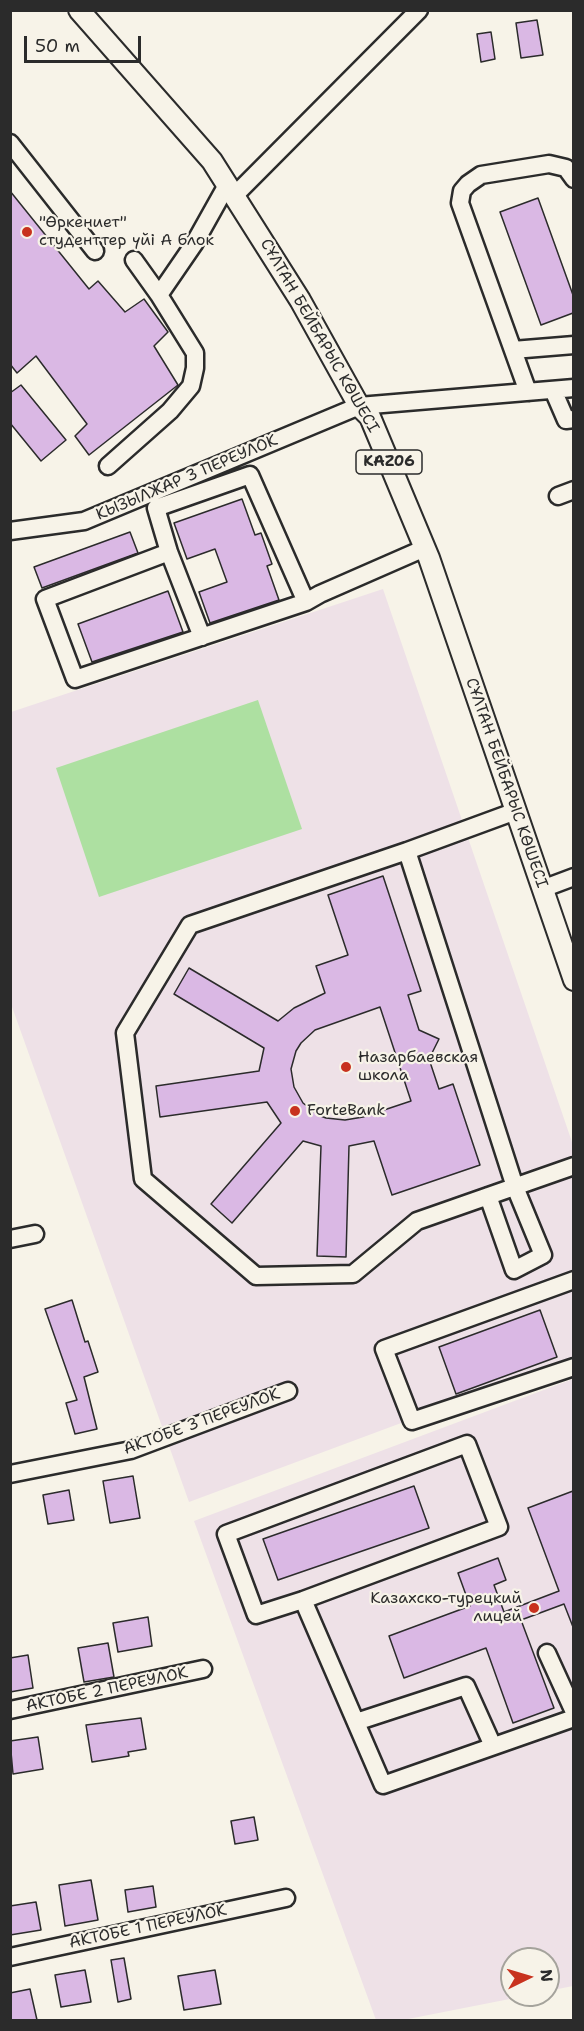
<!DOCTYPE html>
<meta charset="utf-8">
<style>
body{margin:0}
#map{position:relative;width:584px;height:2031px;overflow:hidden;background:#f7f3e8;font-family:"Shantell Sans",sans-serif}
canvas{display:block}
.frame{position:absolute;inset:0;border:12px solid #2b2b2b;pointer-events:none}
.north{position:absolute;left:500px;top:1947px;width:60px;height:60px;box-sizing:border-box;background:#f7f3e8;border:2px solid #a5a39c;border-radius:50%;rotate:85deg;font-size:16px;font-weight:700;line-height:24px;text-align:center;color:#2b2b2b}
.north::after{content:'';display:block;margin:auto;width:21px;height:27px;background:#c8321e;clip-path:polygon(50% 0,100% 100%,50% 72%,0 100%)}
.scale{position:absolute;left:24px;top:36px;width:117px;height:27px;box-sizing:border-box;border:3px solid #2b2b2b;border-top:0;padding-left:8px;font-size:18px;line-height:21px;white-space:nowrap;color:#2b2b2b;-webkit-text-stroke:4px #f7f3e8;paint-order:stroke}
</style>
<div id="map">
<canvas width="584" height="2031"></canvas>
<div class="frame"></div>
<div class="north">N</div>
<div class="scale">50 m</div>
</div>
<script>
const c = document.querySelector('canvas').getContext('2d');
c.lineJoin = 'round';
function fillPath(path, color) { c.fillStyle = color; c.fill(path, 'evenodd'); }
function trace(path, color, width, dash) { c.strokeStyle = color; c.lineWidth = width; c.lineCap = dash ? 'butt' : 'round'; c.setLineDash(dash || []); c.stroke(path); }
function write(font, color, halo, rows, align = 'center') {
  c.font = font + ' "Shantell Sans",sans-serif'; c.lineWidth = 4.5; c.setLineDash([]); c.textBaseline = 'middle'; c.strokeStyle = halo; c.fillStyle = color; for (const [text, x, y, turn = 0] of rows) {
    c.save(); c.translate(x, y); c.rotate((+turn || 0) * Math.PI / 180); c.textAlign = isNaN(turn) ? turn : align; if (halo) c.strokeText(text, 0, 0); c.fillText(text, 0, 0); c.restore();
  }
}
const built = new Path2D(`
 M383,589l190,556v214l-384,143 -178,-498v-292z
 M573,1379v607l-25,5v-32h-36v36h18l-127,25h-27l-182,-499z`);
const green = new Path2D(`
 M258,700l44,129 -203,68 -43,-129z`);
const building = new Path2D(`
 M537,20l6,35 -22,3 -5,-35z
 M491,32l4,27 -14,3 -4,-28z
 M10,191l79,98 9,-8 27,31 19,-13 24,33 -14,14 24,39 -89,70 -14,-19 12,-12 -51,-68 -19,17 -7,-9z
 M538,198l35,97v18l-32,12 -41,-113z
 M21,385l45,55 -25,21 -31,-38v-30z
 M242,499l13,36 6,-2 11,31 -5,2 12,34 -69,23 -11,-31 28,-10 -12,-33 -28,10 -13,-36z
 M130,532l8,21 -96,35 -8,-21z
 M168,591l15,41 -91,30 -14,-38z
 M383,876l38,115 -13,4 11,35 20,9 -10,20 10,30 14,-5 27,81 -88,30 -18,-54 -25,5 -3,111 -29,-1 4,-110 -18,-5 -71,82 -21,-19 70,-81 -14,-21 -107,15 -4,-31 103,-15 5,-23 -90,-54 15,-26 89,53 16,-13 31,-15 -9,-27 32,-11 -20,-60zM380,1007l31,94 -48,16 -18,3 -19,-2 -8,-3 -15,-12 -9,-16 -3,-18 5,-18 5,-8 14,-13z
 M72,1300l13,42 3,-1 10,31 -14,5 13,52 -22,5 -9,-31 11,-3 -32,-91z
 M540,1310l17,47 -101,37 -17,-47z
 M133,1476l7,42 -30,5 -7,-42z
 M414,1486l15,42 -151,52 -15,-41z
 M69,1490l5,30 -26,4 -5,-29z
 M573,1491v136l-9,-23 -43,16 33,88 -41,15 -27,-75 -82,30 -15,-42 81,-30 -12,-33 40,-15 8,22 -12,5 10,27 55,-21 -31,-83z
 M148,1617l4,29 -34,6 -5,-29z
 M108,1643l6,34 -30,5 -6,-34z
 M28,1655l5,33 -23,4v-34z
 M141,1718l5,31 -18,3 1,4 -37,6 -6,-37z
 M38,1737l5,32 -30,5 -3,-33z
 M254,1817l4,23 -23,4 -4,-23z
 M91,1880l7,40 -33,6 -6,-41z
 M153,1886l3,21 -28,5 -3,-22z
 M36,1902l5,28 -31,5v-29z
 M124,1958l7,41 -13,3 -7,-42z
 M85,1970l6,32 -30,5 -6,-32z
 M215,1970l6,34 -37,6 -6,-34z
 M30,1989l7,31h-27v-27z`);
const minor = new Path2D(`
 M10,143l85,108
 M235,195l184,-185
 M134,260l25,35
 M513,350l61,-5
 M553,390l13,30 8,-1
 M528,392l-68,-189 2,-12 6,-7 13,-9 68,-11 17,4 8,11
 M108,466l62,-55 21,-25 4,-18v-15l-36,-58 35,-51 33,-59
 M558,496l16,-6
 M10,531l74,-10 275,-115 215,-18
 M169,552l33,85
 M306,602l-56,-127 -94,33 13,44 -124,47 30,80 231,-77 14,-8 105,-46
 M407,851l109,-40
 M542,889l32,-12
 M488,1196l26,74 29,-15 -28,-68 -108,-336 -217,74 -65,108 18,146 113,97 97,-2 64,-53 157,-55
 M10,1239l25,-5
 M574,1280l-190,69 28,72 162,-54
 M467,1444l32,83 -196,73 -47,15 -30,-81z
 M10,1474l121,-24 157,-59
 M303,1600l80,185 191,-67
 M547,1653l27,59
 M10,1710l193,-41
 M356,1722l110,-36 27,60
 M10,1957l276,-59`);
const major = new Path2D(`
 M79,10l133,151 88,139 59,106 11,11 59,141 145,422`);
const markers = [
 [27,232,6,"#c8321e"],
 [346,1067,6,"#c8321e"],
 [295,1111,6,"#c8321e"],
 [534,1608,6,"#c8321e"]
];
const shields = [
 [389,462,66]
];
const shieldNames = [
 ["KAZ06",389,462]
];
const poiNames = [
 ["\"Өркениет\"",39,223],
 ["студенттер үйі А блок",39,241],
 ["Назарбаевская",358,1058],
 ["школа",358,1076],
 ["ForteBank",307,1111],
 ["Казахско-турецкий",522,1599,"right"],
 ["лицей",522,1617,"right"]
];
const streetNames = [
 ["СҰЛТАН БЕЙБАРЫС КӨШЕСІ",319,336,60],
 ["КЫЗЫЛЖАР 3 ПЕРЕУЛОК",187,478,-23],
 ["СҰЛТАН БЕЙБАРЫС КӨШЕСІ",506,783,71],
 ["АКТОБЕ 3 ПЕРЕУЛОК",202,1422,-20],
 ["АКТОБЕ 2 ПЕРЕУЛОК",107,1690,-12],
 ["АКТОБЕ 1 ПЕРЕУЛОК",148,1927,-12]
];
fillPath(built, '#eee1e7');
fillPath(green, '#ade0a1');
fillPath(building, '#dab8e4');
trace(building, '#2b2b2b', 1.5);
trace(minor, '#2b2b2b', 21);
trace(major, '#2b2b2b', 24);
trace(minor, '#f7f3e8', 16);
trace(major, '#f7f3e8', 20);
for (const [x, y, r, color] of markers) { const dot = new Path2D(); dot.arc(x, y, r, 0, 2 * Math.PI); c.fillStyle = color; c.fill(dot); trace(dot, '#f7f3e8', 2); }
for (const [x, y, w] of shields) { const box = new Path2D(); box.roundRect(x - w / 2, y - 12, w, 24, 4.5); c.fillStyle = '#f7f3e8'; c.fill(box); trace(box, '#2b2b2b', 1.5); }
write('bold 15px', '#2b2b2b', null, shieldNames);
write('16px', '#2b2b2b', '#f7f3e8', poiNames, 'left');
write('16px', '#2b2b2b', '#f7f3e8', streetNames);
</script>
